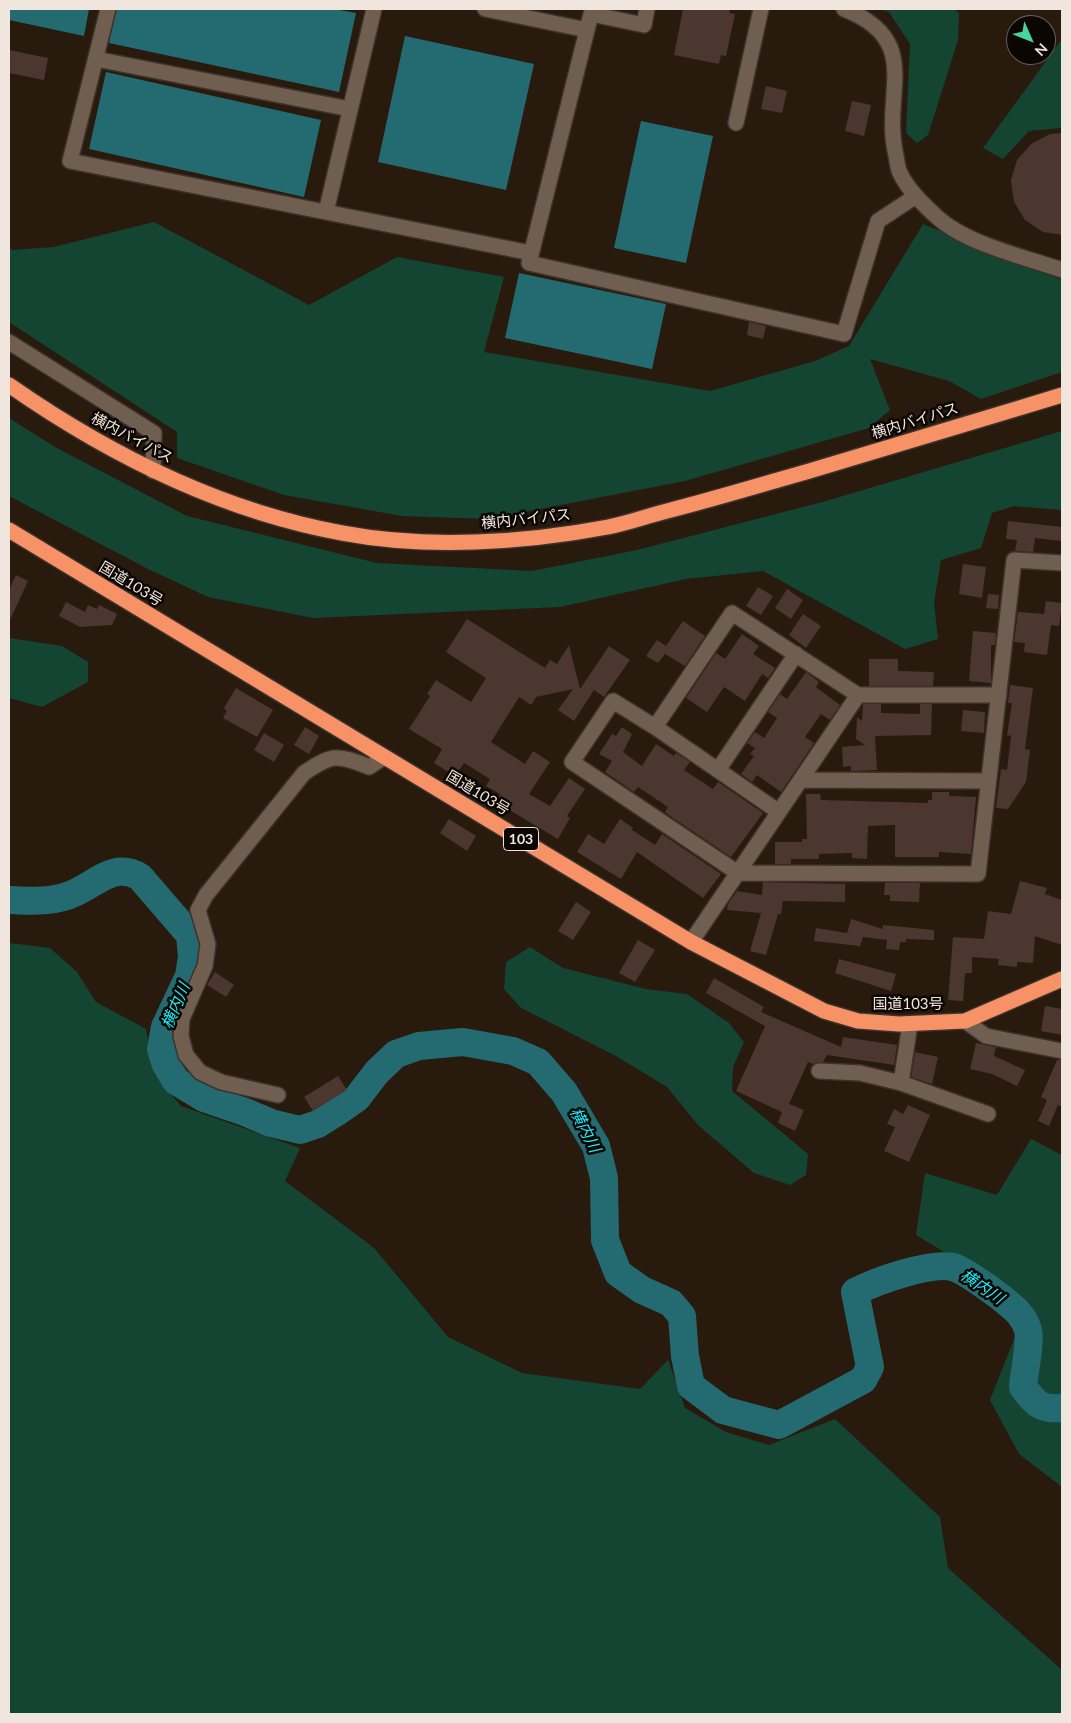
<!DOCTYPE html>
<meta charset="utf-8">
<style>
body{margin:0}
#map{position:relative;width:1071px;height:1723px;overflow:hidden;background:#281a0d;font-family:Lato,sans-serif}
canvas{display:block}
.frame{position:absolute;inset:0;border:10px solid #f0e6de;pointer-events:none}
.north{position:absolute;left:1006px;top:15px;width:50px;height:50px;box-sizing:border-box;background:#0c0603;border:1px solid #67605b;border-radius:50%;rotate:134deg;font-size:14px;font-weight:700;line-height:20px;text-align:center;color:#f0e6de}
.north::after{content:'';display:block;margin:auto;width:18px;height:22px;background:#45d49f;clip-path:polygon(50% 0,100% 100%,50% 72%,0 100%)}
</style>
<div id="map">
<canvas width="1071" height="1723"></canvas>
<div class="frame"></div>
<div class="north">N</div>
</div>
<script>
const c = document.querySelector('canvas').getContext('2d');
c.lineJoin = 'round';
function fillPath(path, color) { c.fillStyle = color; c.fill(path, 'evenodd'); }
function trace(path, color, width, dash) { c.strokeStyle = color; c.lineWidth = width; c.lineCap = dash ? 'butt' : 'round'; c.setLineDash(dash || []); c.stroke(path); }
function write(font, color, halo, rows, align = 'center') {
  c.font = font + ' Lato,"Noto Sans JP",sans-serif'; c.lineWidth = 5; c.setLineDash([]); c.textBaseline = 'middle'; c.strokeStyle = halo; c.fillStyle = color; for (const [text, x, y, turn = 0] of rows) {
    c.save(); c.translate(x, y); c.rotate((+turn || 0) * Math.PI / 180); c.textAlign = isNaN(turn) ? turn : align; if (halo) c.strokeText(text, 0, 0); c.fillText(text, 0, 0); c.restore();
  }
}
const green = new Path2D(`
 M880,9h74l5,4 -1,27 -30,95 -11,8 -11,-10 4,-89 -21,-32z
 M1062,39v89l-33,3 -26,28 -20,-11z
 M154,222l155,83 88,-48 107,20 -20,75 226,39 105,-30 34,-15 74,-122 139,56v92l-81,27 -32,-18 -79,-22 20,51 -21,18 -184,53 -197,38 -86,-3 -118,-21 -107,-37v-26l-168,-110v-74l4,2 41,-3z
 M9,418l46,29 132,69 190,47 155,8 105,-21 189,-49 236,-70v79l-48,-4 -22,7 -11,35 -40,12 -7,43 4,36 -33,10 -142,-78 -77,8 -126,28 -247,11 -105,-21 -58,-27 -141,-74z
 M9,638l53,8 26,16v20l-46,25 -33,-9z
 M9,943l41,5 27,24 19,30 50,27 8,45 27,32 119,42 -15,33 89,67 74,89 74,36 118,16 28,-29 17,48 41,24 43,13 66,-26 105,98 8,51 114,102v44h-1053z
 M530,947l33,21 83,21 41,5 42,29 15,19 -11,25 -1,24 76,63 -2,21 -16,10 -36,-12 -56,-48 -31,-38 -51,-31 -95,-48 -17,-19 2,-27z
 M1031,1139l31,16v332l-43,-33 -29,-54 28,-71 -11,-39 -91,-55 9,-62 72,22z`);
const water = new Path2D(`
 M9,9h80l-5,27 -75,-16z
 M116,9h218l22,4 -17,79 -230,-49z
 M405,36l129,28 -28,126 -128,-28z
 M106,72l215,48 -17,77 -215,-48z
 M641,121l72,15 -27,127 -72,-15z
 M519,273l147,31 -14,65 -147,-31z`);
const river = new Path2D(`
 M9,900c18,1 40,2 58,-4 26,-8 45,-36 73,-19l50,58 2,22 -3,19 -24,51 -4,22 5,16 10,16 28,17 41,14 26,11 29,7 18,-6 19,-12 20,-14 20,-26 19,-18 23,-8 44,-4 50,9 25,11 26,30 32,54 8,32 1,62 13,33 24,17 29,13 11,13 3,40 6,30 32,24 56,15 84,-45 7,-13 -15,-75c21,-11 75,-30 98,-25 13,4 35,21 46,29 12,10 24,17 29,34 3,13 -4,42 -5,57 12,16 17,23 39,21`);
const building = new Path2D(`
 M683,9h47l-1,4 6,1 -9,42 -5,-1 -2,9 -45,-9z
 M9,50l39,8 -4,22 -35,-7z
 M766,86l21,5 -5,22 -21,-4z
 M852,101l19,4 -7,31 -19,-5z
 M1062,133v102l-19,-3 -18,-12 -11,-18 -3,-22 6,-20 14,-16 19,-10z
 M749,322l17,4 -3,13 -16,-4z
 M1008,521l54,6v14l-27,-3 -2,14 -18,-1 2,-11 -11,-1z
 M963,564l23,3 -4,31 -23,-4z
 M16,575l12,6 -19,41v-32z
 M758,587l15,9 -12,19 -15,-9z
 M787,589l16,11 -12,19 -16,-11z
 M988,594l11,1 -1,14 -12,-1z
 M1046,601l16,2 -3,23 -8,-1 -4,30 -23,-3 1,-9 -11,-1 4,-30 26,2z
 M66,602l19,10 3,-7 9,4 2,-4 18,9 -5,11 -32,2 -21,-11z
 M803,614l18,12 -15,22 -17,-13z
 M467,619l78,49 5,-8 7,4 12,-19 11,44 29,-43 21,14 -26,37 -10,-7 -20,31 -16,-11 15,-21 -37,8 -5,8 -12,-8 -28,45 34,22 8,-13 17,11 -21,32 21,12 19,-28 16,11 -18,27 3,2 -12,21 -62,-37 4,-8 -14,-8 4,-7 -26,-16 -9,13 -21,-13 8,-14 -33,-20 21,-33 -3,-2 9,-14 35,22 15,-24 -40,-26z
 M683,621l22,15 -20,30 -20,-12 -7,9 -12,-7 11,-16 9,6z
 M973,631l23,2 -1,12h-4v38l-22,-2z
 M742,634l17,12 -6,8 22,14 -7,10 -6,-4 -17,27 -21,-14 -17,25 -21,-14 30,-45 9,6z
 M869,659h29v12l36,1 -1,14h-64z
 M806,672l13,10 -3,5 24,18 -10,15 -9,-6 -16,23 9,6 -33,49 -24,-17 -5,7 -11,-8 13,-18 -4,-2 5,-6 -8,-5 8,-11 9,6 13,-20 -9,-6 12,-18 7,5z
 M1010,685l23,3 -8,61 5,1 -4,32 -18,27 -12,-1 5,-39 6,1 4,-34 -4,-1 5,-32h-4z
 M236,688l37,22 -16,27 -34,-19 4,-7 -3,-3z
 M863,704h18v9l39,1v-10h12l-1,31 -56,1 2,34 -26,1v-5l-8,1 -1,-20 23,-2 -9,-6 1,-22 5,4z
 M963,710l22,2 -1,21 -23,-2z
 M305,727l14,9 -10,18 -15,-9z
 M622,727l10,7 -9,18 19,14 14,-22 18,12 2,-3 14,9 -6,8 29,19 5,-7 45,31 -32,44 -58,-39 -8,-6 3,-5 -30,-20 -4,5 -29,-20 7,-11 -13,-7 13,-20 4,2z
 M264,733l20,12 -10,17 -20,-12z
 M932,792h17v4l27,1 -5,57 -32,-2v5h-44v-32l-27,1 -1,33 -15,-1v-5l-33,1v5h-28v5h-16v-22h27v-3h5l-1,-45h14l1,6 107,3v-3h4z
 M449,819l27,17 -9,15 -27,-18z
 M620,819l13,9 -1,2 23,15 7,-11 59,40 -18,24 -66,-46 -16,27 -44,-27 11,-18 16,10z
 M1020,881l27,7 -2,6 17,6v45l-27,-9 -2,27 -16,-1v5l-19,-2 1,-6 -27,-2v16h-7l-2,28 -15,-1 5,-63 31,2 4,-28 23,3z
 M763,882l82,2v18l-62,-1 -2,13h-3l-12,41 -16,-4 11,-38 -34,-3 1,-6 9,-13 25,4z
 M885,883h35l-1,19 -29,-1v-6h-6z
 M576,902l15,10 -18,28 -15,-9z
 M851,919l32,10v-4l51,5v10l-28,-1v3h-6l-1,8 -13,-1 1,-9 -24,-3 -3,9 -46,-5 2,-13 31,5z
 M638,940l17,10 -20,32 -16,-9z
 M839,959l57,15 -5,17 -56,-18z
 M215,972l19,13 -8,12 -19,-12z
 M714,978l50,29 -3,5 80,35 2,-10 54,8 -3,20 -67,-10 -4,7 -10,2 -5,-2 -19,42 15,6 -9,21 -17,-8 4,-11 -46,-21 29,-65 -59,-33z
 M1045,1006l17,3v26l-21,-4z
 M976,1043l20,4 -2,9 31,14 -8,16 -25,-12 -22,-5z
 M915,1052l23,5 -6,27 -21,-7z
 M1057,1060h5v47l-4,-2 -9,21 -11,-5 9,-21 -6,-3z
 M338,1076l9,14 -34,21 -9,-14z
 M908,1105l22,10 -21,47 -25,-11 11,-24 -8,-3 7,-15 9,5z`);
const minor = new Path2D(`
 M108,9l-38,152 461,92
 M485,9l102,21 -58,233 315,71 34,-113 38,-25
 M844,9c79,31 39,82 51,142 2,7 2,16 5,22 8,17 24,32 37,44 29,27 88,40 125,53
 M587,30l4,-16 53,11 3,-16
 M96,59l254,50
 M736,123l25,-114
 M326,212l48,-203
 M9,342l145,91 -1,38
 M999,695h-141l-126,-82 -77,114 -42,-26 -41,61 166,111 240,1c12,-105 24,-209 36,-314l48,3
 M655,727l124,85
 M718,770l78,-116
 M801,780l187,1
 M691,942l167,-247
 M965,1021l21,15 76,15
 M819,1071l41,2 41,10 87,31
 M901,1083l9,-59
 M278,1095l-57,-13 -21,-10 -14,-17 -5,-19 1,-17 23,-53 3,-22 -10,-34 8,-15 98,-122c28,-19 33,-19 65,-6l15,-10`);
const highway = new Path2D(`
 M9,385c99,69 213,126 333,148 84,16 182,10 266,-6 20,-4 39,-11 59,-16 47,-12 93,-26 139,-39 86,-26 171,-51 256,-77
 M9,530l682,412 133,69 34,10 41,3 66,-3 97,-42`);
const shields = [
 [521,839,35]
];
const shieldNames = [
 ["103",521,839]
];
const streetNames = [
 ["横内バイパス",915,421,-17],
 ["横内バイパス",132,438,28],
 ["横内バイパス",526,519,-6],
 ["国道103号",131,584,31],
 ["国道103号",478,793,31],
 ["国道103号",908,1004]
];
const waterNames = [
 ["横内川",176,1006,-67],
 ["横内川",585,1130,63],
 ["横内川",982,1287,34]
];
fillPath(green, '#144532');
fillPath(water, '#246b71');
trace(river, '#246b71', 28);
fillPath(building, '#4b3730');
trace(minor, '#3d322c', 18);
trace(highway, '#3d322c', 18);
trace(minor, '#705f50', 15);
trace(highway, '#f79267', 15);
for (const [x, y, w] of shields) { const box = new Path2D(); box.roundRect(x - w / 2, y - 11.5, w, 23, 4); c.fillStyle = '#0c0603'; c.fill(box); trace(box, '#f0e6de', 1); }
write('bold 14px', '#f0e6de', null, shieldNames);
write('15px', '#f0e6de', '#0c0603', streetNames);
write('italic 16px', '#13effe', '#0c0603', waterNames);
</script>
